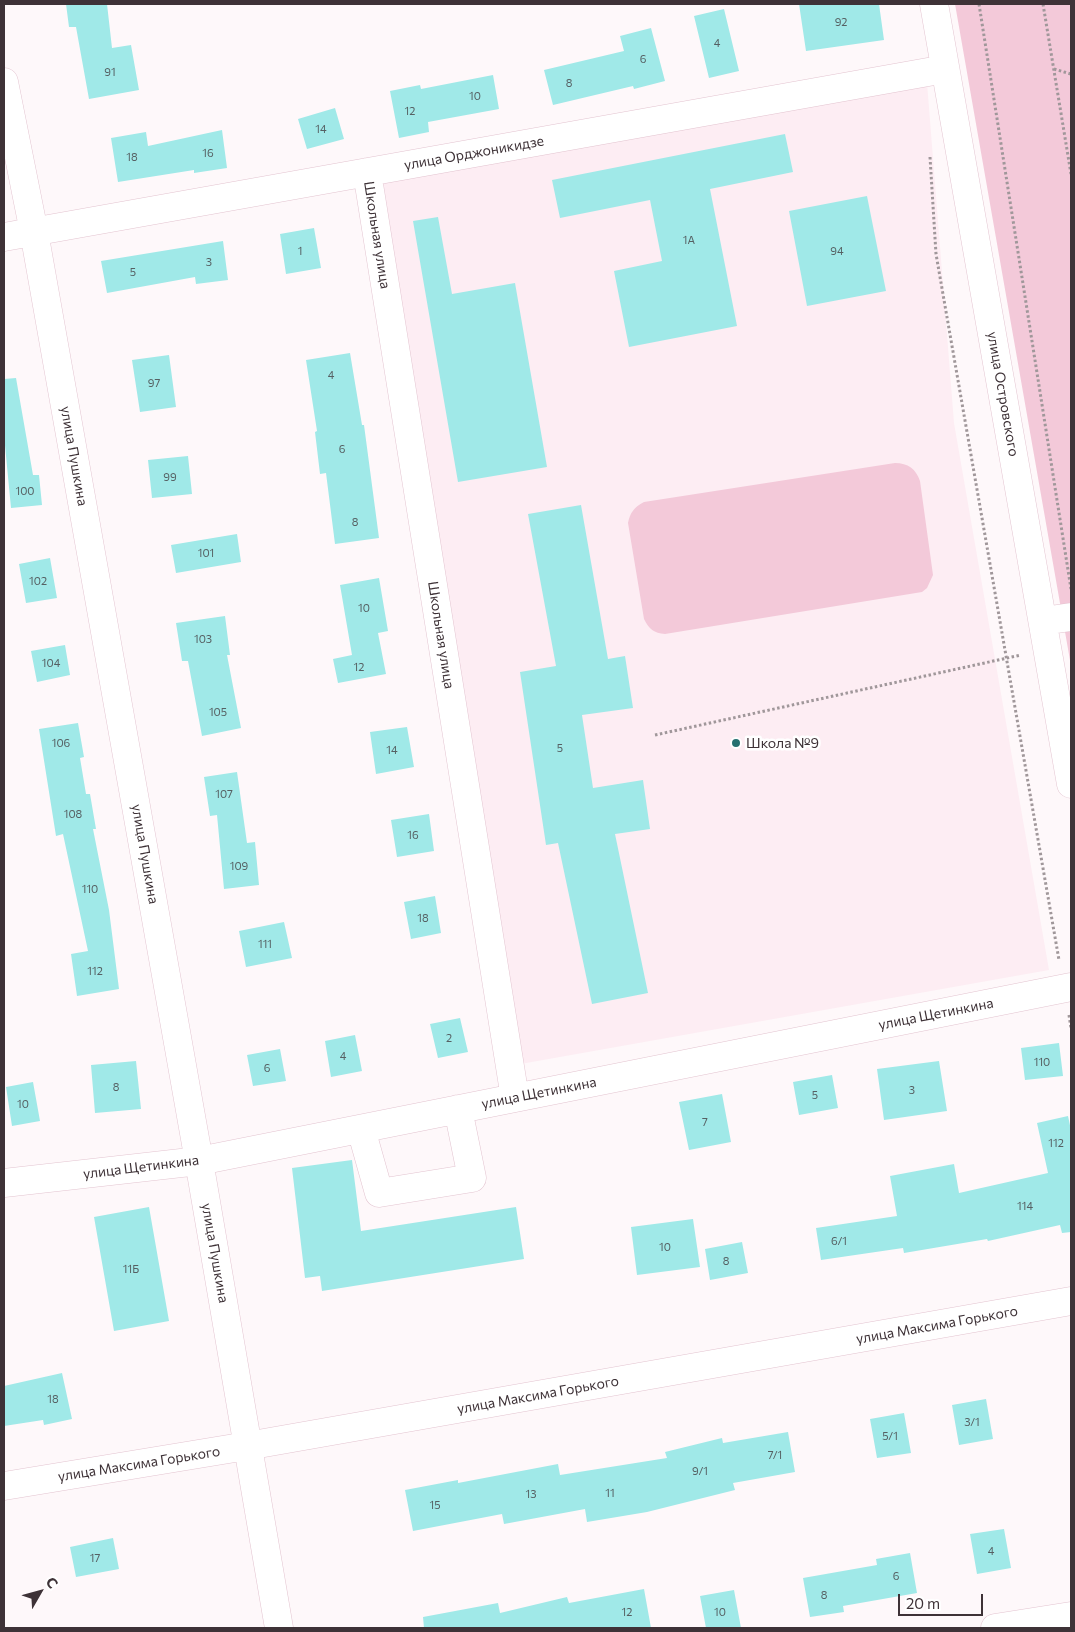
<!DOCTYPE html>
<meta charset="utf-8">
<style>
body{margin:0}
#map{position:relative;width:1075px;height:1632px;overflow:hidden;background:#fef8fa;font-family:Commissioner,sans-serif}
canvas{display:block}
.frame{position:absolute;inset:0;border:5px solid #3e3237;pointer-events:none}
.north{position:absolute;left:15px;top:1567px;width:50px;height:50px;-webkit-text-stroke:4px #fff;paint-order:stroke;rotate:52deg;font-size:14px;font-weight:700;line-height:20px;text-align:center;color:#3e3237}
.north::after{content:'';display:block;margin:auto;width:18px;height:22px;background:#3e3237;clip-path:polygon(50% 0,100% 100%,50% 72%,0 100%)}
.scale{position:absolute;left:898px;top:1594px;width:85px;height:22px;box-sizing:border-box;border:2px solid #3e3237;border-top:0;padding-left:6px;font-size:15px;line-height:18px;white-space:nowrap;color:#3e3237;-webkit-text-stroke:4px #fff;paint-order:stroke}
</style>
<div id="map">
<canvas width="1075" height="1632"></canvas>
<div class="frame"></div>
<div class="north">С</div>
<div class="scale">20 m</div>
</div>
<script>
const c = document.querySelector('canvas').getContext('2d');
c.lineJoin = 'round';
function fillPath(path, color) { c.fillStyle = color; c.fill(path, 'evenodd'); }
function trace(path, color, width, dash) { c.strokeStyle = color; c.lineWidth = width; c.lineCap = dash ? 'butt' : 'round'; c.setLineDash(dash || []); c.stroke(path); }
function write(font, color, halo, rows, align = 'center') {
  c.font = font + ' Commissioner,sans-serif'; c.lineWidth = 5; c.setLineDash([]); c.textBaseline = 'middle'; c.strokeStyle = halo; c.fillStyle = color; for (const [text, x, y, turn = 0] of rows) {
    c.save(); c.translate(x, y); c.rotate((+turn || 0) * Math.PI / 180); c.textAlign = isNaN(turn) ? turn : align; if (halo) c.strokeText(text, 0, 0); c.fillText(text, 0, 0); c.restore();
  }
}
const built = new Path2D(`
 M926,70l28,353 95,547 -534,95 -141,-897z`);
const green = new Path2D(`
 M955,4h116v662z
 M895,463c13,0 21,6 25,18l13,94 -6,13 -5,4 -257,42c-11,-1 -16,-5 -21,-15l-16,-96c2,-10 6,-16 16,-21z`);
const building = new Path2D(`
 M66,4h41l5,44 19,-3 8,45 -50,9 -13,-72h-7z
 M799,4h80l5,36 -78,11z
 M724,9l15,62 -30,7 -15,-62z
 M651,28l14,53 -31,8 -1,-3 -80,19 -9,-35 80,-19 -4,-15z
 M493,75l6,34 -71,13 1,10 -30,6 -9,-47 30,-6 1,4z
 M335,108l9,31 -37,10 -9,-30z
 M222,130l5,38 -33,5v-3l-76,12 -7,-44 35,-6 2,14z
 M785,134l8,38 -83,17 27,137 -108,21 -15,-76 48,-10 -12,-61 -90,18 -8,-38z
 M867,196l19,95 -79,15 -18,-95z
 M438,217l14,77 63,-11 32,184 -89,15 -45,-261z
 M314,228l7,40 -35,6 -6,-40z
 M223,241l5,39 -32,4 -1,-7 -88,16 -6,-32z
 M350,353l12,72h2l15,113 -44,6 -9,-71 -6,1 -5,-42 2,-1 -11,-71z
 M169,355l7,52 -36,5 -8,-52z
 M16,378l17,97h6l3,30 -31,3 -7,-73v-56z
 M188,456l4,38 -40,4 -4,-38z
 M581,505l27,154 17,-3 8,52 -51,7 11,73 50,-8 7,49 -35,5 33,159 -56,11 -34,-161 -12,2 -26,-173 36,-6 -28,-152z
 M237,534l4,28 -65,11 -5,-28z
 M50,558l7,40 -31,5 -7,-39z
 M379,578l9,53 -10,2 8,41 -48,9 -5,-24 19,-4 -12,-70z
 M225,616l5,39h-3l14,73 -39,8 -14,-75h-6l-6,-38z
 M65,645l5,30 -33,7 -6,-31z
 M78,723l6,34 -4,1 6,36h4l6,35h-3l16,81 10,79 -42,7 -6,-42 17,-3 -25,-117 -7,2 -17,-107z
 M407,727l7,40 -38,7 -6,-42z
 M237,772l10,71 8,-1 4,43 -35,4 -7,-74 -7,1 -6,-39z
 M429,814l5,37 -37,6 -6,-37z
 M435,896l6,37 -30,6 -7,-37z
 M284,922l8,36 -46,9 -7,-36z
 M460,1018l8,34 -30,6 -8,-34z
 M355,1035l7,36 -31,6 -6,-36z
 M1059,1043l4,33 -38,4 -4,-32z
 M280,1049l6,32 -33,5 -6,-31z
 M136,1061l5,48 -46,4 -4,-48z
 M939,1061l8,50 -63,9 -7,-51z
 M832,1075l6,33 -39,7 -6,-33z
 M33,1082l7,39 -28,5 -6,-39z
 M722,1094l9,48 -42,8 -10,-48z
 M1068,1116l3,14v102l-9,1 -2,-8 -72,16 -1,-2 -83,14 -1,-5 -82,12 -5,-32 81,-12 -7,-40 64,-12 5,29 89,-20 -11,-50z
 M352,1160l9,71 155,-24 8,52 -202,32 -2,-15 -15,2 -13,-110z
 M149,1207l20,114 -55,10 -20,-114z
 M693,1219l7,48 -63,8 -6,-48z
 M742,1242l6,31 -38,7 -5,-31z
 M62,1373l10,46 -28,6 -1,-5 -39,6v-40z
 M986,1399l7,40 -34,6 -7,-40z
 M904,1413l7,40 -34,5 -7,-39z
 M788,1432l7,40 -62,11 2,7 -88,22 -60,10 -2,-13 -81,15 -2,-10 -89,17 -8,-41 53,-10v3l100,-19 2,11 107,-17 -2,-6 57,-14 1,5z
 M1004,1529l7,39 -34,6 -7,-40z
 M113,1538l6,31 -43,8 -6,-30z
 M910,1553l7,40 -74,13 1,6 -34,5 -7,-39 74,-13 -1,-6z
 M644,1589l7,39h-227l-1,-11 75,-14 2,10 67,-16 2,6z
 M734,1590l7,38h-35l-6,-32z`);
const path = new Path2D(`
 M979,4l92,585
 M1043,4l28,170
 M1054,69l17,5
 M930,157l6,97 123,706
 M655,735l366,-80
 M1069,1015l2,13`);
const minor = new Path2D(`
 M934,4l137,780
 M4,82l30,150 165,929 80,467
 M367,172l148,926
 M4,237l941,-168
 M1043,621l28,-4
 M361,1129l18,64 93,-15 -14,-69
 M4,1183l195,-22 872,-174
 M4,1486l243,-40 824,-145
 M995,1628l76,-12`);
const markers = [
 [736,743,5,"#257070"]
];
const numberNames = [
 ["92",841,22],
 ["4",717,43],
 ["6",643,59],
 ["91",110,72],
 ["8",569,83],
 ["10",475,96],
 ["12",410,111],
 ["14",321,129],
 ["16",208,153],
 ["18",132,157],
 ["1А",689,240],
 ["1",300,251],
 ["94",837,251],
 ["3",209,262],
 ["5",133,272],
 ["4",331,375],
 ["97",154,383],
 ["6",342,449],
 ["99",170,477],
 ["100",25,491],
 ["8",355,522],
 ["101",206,553],
 ["102",38,581],
 ["10",364,608],
 ["103",203,639],
 ["104",51,663],
 ["12",359,667],
 ["105",218,712],
 ["106",61,743],
 ["5",560,748],
 ["14",392,750],
 ["107",224,794],
 ["108",73,814],
 ["16",413,835],
 ["109",239,866],
 ["110",90,889],
 ["18",423,918],
 ["111",265,944],
 ["112",95,971],
 ["2",449,1038],
 ["4",343,1056],
 ["110",1042,1062],
 ["6",267,1068],
 ["8",116,1087],
 ["3",912,1090],
 ["5",815,1095],
 ["10",23,1104],
 ["7",705,1122],
 ["112",1056,1143],
 ["114",1025,1206],
 ["6/1",839,1241],
 ["10",665,1247],
 ["8",726,1261],
 ["11Б",131,1269],
 ["18",53,1399],
 ["3/1",972,1422],
 ["5/1",890,1436],
 ["7/1",775,1455],
 ["9/1",700,1471],
 ["11",610,1493],
 ["13",531,1494],
 ["15",435,1505],
 ["4",991,1551],
 ["17",95,1558],
 ["6",896,1576],
 ["8",824,1595],
 ["12",627,1612],
 ["10",720,1612]
];
const streetNames = [
 ["улица Орджоникидзе",474,153,-10],
 ["Школьная улица",377,235,81],
 ["улица Островского",1003,394,80],
 ["улица Пушкина",74,456,80],
 ["Школьная улица",441,635,81],
 ["улица Пушкина",145,854,80],
 ["улица Щетинкина",936,1014,-11],
 ["улица Щетинкина",539,1093,-11],
 ["улица Щетинкина",141,1167,-7],
 ["улица Пушкина",215,1253,80],
 ["улица Максима Горького",937,1325,-10],
 ["улица Максима Горького",538,1395,-10],
 ["улица Максима Горького",139,1464,-9]
];
const poiNames = [
 ["Школа №9",746,743]
];
fillPath(built, '#fdedf3');
fillPath(green, '#f3c9d9');
fillPath(building, '#a0e9e8');
trace(minor, '#e3c4d0', 29);
trace(path, '#a0979a', 3, [2.5, 2.5]);
trace(minor, '#fff', 28);
for (const [x, y, r, color] of markers) { const dot = new Path2D(); dot.arc(x, y, r, 0, 2 * Math.PI); c.fillStyle = color; c.fill(dot); trace(dot, '#fff', 2); }
write('11px', '#566063', null, numberNames);
write('14px', '#3e3237', '#fff', streetNames);
write('14px', '#3e3237', '#fff', poiNames, 'left');
</script>
